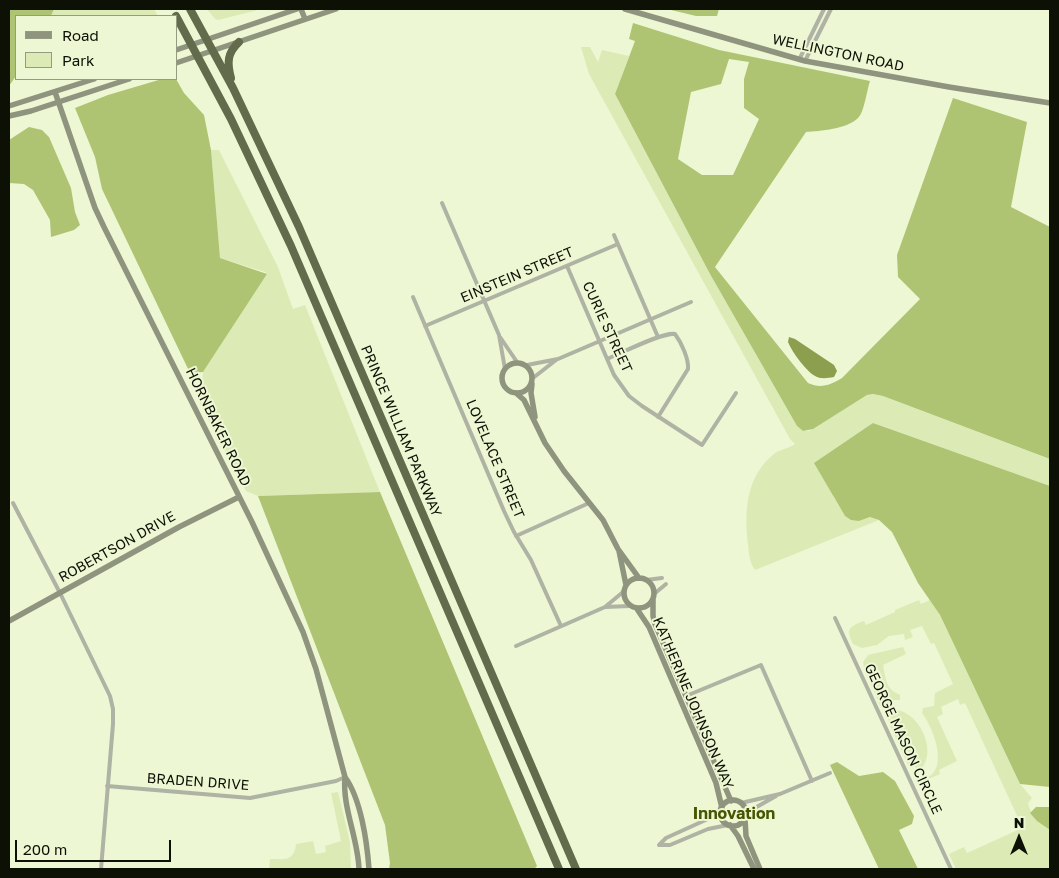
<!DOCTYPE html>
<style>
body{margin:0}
#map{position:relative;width:1059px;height:878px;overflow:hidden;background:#edf7d3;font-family:"Golos Text",sans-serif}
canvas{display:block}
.frame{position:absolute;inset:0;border:10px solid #0d1005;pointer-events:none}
.legend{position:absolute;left:15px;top:15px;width:162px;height:65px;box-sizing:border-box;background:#edf7d3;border:1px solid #939b81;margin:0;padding:6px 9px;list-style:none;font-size:15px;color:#0d1005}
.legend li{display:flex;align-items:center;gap:10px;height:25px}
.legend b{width:25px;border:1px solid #939b81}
.north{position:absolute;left:994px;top:813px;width:50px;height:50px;-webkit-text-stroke:4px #edf7d3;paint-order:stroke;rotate:0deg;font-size:14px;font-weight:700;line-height:20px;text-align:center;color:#0d1005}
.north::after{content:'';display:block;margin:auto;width:18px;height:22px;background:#0d1005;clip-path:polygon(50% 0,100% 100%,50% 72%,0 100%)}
.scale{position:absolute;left:15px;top:840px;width:156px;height:22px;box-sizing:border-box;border:2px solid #0d1005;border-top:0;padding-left:6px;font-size:15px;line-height:18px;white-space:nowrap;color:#0d1005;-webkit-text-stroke:4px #edf7d3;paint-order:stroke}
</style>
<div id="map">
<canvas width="1059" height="878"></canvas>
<div class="frame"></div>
<ul class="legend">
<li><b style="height:6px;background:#8e947e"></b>Road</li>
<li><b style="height:14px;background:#dcebb6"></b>Park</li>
</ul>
<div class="north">N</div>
<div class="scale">200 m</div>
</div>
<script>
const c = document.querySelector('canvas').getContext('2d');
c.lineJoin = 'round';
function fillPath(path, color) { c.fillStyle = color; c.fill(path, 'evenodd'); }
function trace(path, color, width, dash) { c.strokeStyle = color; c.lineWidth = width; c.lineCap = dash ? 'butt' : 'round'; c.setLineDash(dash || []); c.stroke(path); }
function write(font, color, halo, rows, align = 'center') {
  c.font = font + ' "Golos Text",sans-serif'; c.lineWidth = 4; c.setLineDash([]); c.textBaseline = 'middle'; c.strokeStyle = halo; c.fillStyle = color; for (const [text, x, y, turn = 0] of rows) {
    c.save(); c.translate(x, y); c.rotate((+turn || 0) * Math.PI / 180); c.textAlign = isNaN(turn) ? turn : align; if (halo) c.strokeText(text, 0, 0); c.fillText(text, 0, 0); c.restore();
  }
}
const green = new Path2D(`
 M54,9h100l4,7h-107z
 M207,9h55l-44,11 -3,-1z
 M581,47h9l8,15 4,-12 27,6 -14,38 95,180 87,152 6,5h6l58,-36 6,-1 10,2 167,63v27l-177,-63 -40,73 12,20 14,5 11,-4 9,3 -124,50c-6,-8 -6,-17 -7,-26 -4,-32 -2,-68 26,-90 6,-5 14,-5 21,-10l-5,-5 -201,-365z
 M211,150h8l59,117 15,42 12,-4 75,187 -122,4 -12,-5 -46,-87 3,-32 64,-98 -2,-2 -45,-14z
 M919,600l2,4 9,-4 10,15 80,169 12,14 -4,5c3,14 11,19 22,27v39h-94l-7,-15 15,-7 3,6 53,-24 -4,-7 3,-2 -54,-117 -5,2 -2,-6 -17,8 2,7 -6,3 20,44 -18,9 1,4 -23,10 -1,-4c37,-1 19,-50 6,-67l1,-5 11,-2 1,-13 18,-9 -19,-41 -3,1 -9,-18 -12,4 3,7 -8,3 -1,-6 -15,2 -12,9 -15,3 -9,-4c-7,-15 -5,-17 11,-23l2,4 29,-13v-2z
 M903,647l3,7 -23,11c1,5 3,19 7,23 3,4 7,5 10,7v5h-8l-9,7 -3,-1 -16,-38 -1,-6 5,-7 4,-1z
 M896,710c23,2 42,41 25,59l-3,1 -3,-3 -24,-50v-5z
 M888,717l2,1 23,51 -5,-4 -19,-42z
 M338,792l12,50 1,27h-82l1,-10c14,0 24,3 26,-15l17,-3 3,13 10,-2 -1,-6 16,-5 -10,-48z`);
const forest = new Path2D(`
 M9,9h45l-3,7h-35v60l-7,10z
 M667,9h52l-2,7h-21z
 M633,23l86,27 151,31c-3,9 -6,32 -12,37 -11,11 -38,13 -52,14l-91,135 93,116c13,6 22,2 34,-5l78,-79 -22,-22 -1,-22 56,-157 74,24 -16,85 39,20v232l-167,-63 -10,-2 -6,1 -54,34 -10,2 -6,-5 -87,-152 -95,-180 20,-53 -6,-2zM729,59l20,3 -5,17v29l15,11 -26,56h-31l-24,-16 13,-67 30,-8z
 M162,79h14l8,14 20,22 7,35 9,108 47,16 -64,98 -13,1 -88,-184 -7,-32 -20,-49 33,-13z
 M29,127l13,3 7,7 22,51 4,24 5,13 -6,5 -23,7 -1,-17 -17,-30 -9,-6 -15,-1v-43z
 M873,423l177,63v301l-30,-3 -80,-169 -22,-32 -26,-51 -13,-12 -9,-3 -11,4 -8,-1 -6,-4 -31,-53z
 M380,492l157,374 -3,3h-145l1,-6 -5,-38 -127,-329z
 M837,762l22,14 24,-4 12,9 19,35 -2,8 -13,6 19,39h-39l-49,-104z
 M1036,807h14v23l-13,-9 -7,-8z`);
const water = new Path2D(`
 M789,337l6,2 39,26 3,6 -3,6c-6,1 -12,2 -17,0 -10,-4 -25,-25 -29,-35z`);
const street = new Path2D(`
 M799,60l25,-51
 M805,61l26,-52
 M442,203l57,132 6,34
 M614,235l44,102
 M567,266l47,109 15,21 13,10 60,39 34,-52
 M413,297l91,214 10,21 17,28 30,66
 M425,326l193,-82
 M500,337l17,25
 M607,359c15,-6 55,-27 68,-25 6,8 14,25 13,35l-30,48
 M527,365l31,-6 133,-57
 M533,378l23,-18
 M13,503l47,90 50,103 3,13v15l-12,145
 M516,536l73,-33
 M646,580l16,-2
 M654,594l12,-10
 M605,607l25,-1
 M835,618l116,251
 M516,646l89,-39 18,-15
 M686,696l75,-31 51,116
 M107,786l143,12 86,-17 9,-4
 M741,803l39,-9 50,-21
 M746,813l30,-17
 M659,845h11l38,-16 20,-4
 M659,845l7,-7 55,-25`);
const secondary = new Path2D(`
 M301,9l4,10
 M625,9l180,52 144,26 101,16
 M176,50l121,-41
 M176,63l160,-54
 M55,92l40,116 9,19 148,295 51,110 13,37 29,108c-3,30 13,61 14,92
 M9,106l85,-27
 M9,116l22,-5 98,-32
 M502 378a15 15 0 1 1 30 0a15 15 0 1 1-30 0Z
 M532,384l-1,9 4,24
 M516,393l8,7 21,43 19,28 39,49 15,29 21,29
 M619,551l7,34
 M624 593a15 15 0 1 1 30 0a15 15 0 1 1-30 0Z
 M653,599v17l2,8 76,177
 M637,609l12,18 67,156 6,25
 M9,621l170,-94 60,-30
 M345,777c16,22 22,65 24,92
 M720 813a13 13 0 1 1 26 0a13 13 0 1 1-26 0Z
 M745,819l1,17 14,33
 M730,825l8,11 16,33`);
const highway = new Path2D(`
 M190,9l43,79 66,139 277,642
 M176,16l55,103 60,127 268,623
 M231,78c-4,-15 -4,-25 8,-36`);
const streetNames = [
 ["WELLINGTON ROAD",838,53,12],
 ["EINSTEIN STREET",517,275,-23],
 ["CURIE STREET",607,327,65],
 ["HORNBAKER ROAD",218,427,64],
 ["PRINCE WILLIAM PARKWAY",401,431,67],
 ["LOVELACE STREET",495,459,67],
 ["ROBERTSON DRIVE",117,547,-29],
 ["KATHERINE JOHNSON WAY",693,703,67],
 ["GEORGE MASON CIRCLE",903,739,65],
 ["BRADEN DRIVE",198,782,4]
];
const quarterNames = [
 ["Innovation",734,814]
];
fillPath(green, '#dcebb6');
fillPath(forest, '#afc472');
fillPath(water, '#8b9f4e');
trace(street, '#aeb3a4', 4);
trace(secondary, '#8e947e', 5.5);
trace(highway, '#626b4c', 8);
write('14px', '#0d1005', '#edf7d3', streetNames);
write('bold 16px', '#465501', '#edf7d3', quarterNames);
</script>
